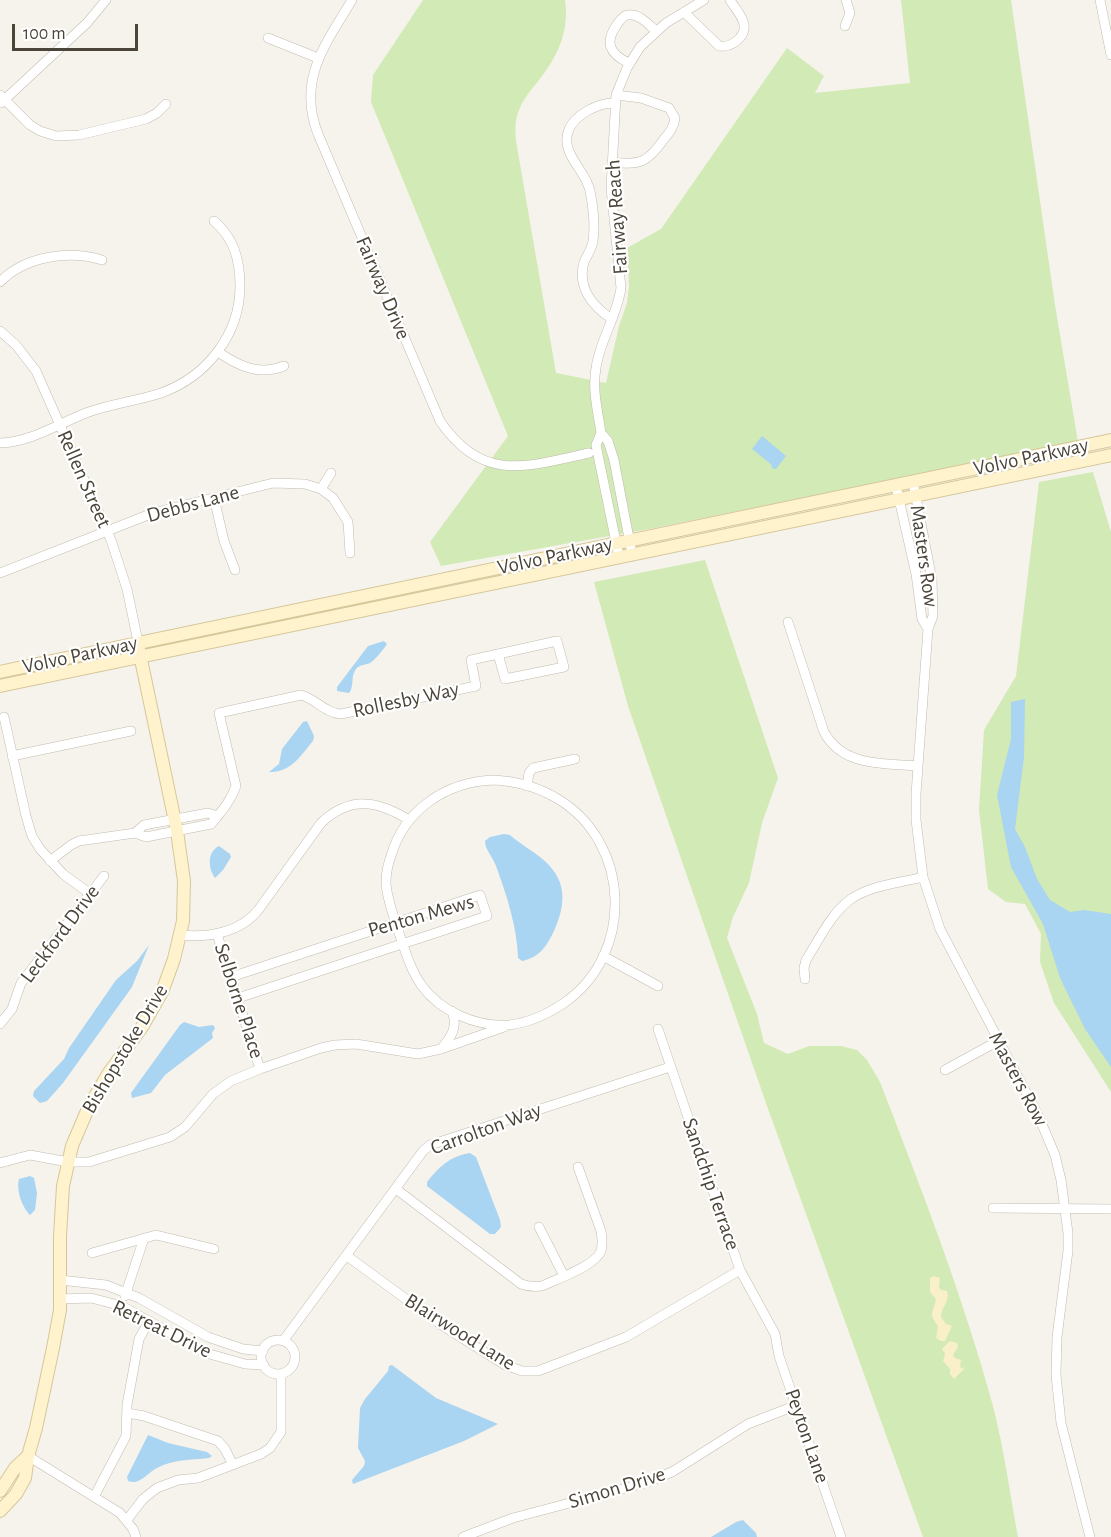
<!DOCTYPE html>
<style>
body{margin:0}
#map{position:relative;width:1111px;height:1537px;overflow:hidden;background:#f6f3ec;font-family:"Alegreya Sans",sans-serif}
canvas{display:block}
.scale{position:absolute;left:12px;top:24px;width:126px;height:27px;box-sizing:border-box;border:3px solid #4b4439;border-top:0;padding-left:8px;font-size:18px;line-height:21px;white-space:nowrap;color:#4b4439;-webkit-text-stroke:4px #fff;paint-order:stroke}
</style>
<div id="map">
<canvas width="1111" height="1537"></canvas>
<div class="scale">100 m</div>
</div>
<script>
const c = document.querySelector('canvas').getContext('2d');
c.lineJoin = 'round';
function fillPath(path, color) { c.fillStyle = color; c.fill(path, 'evenodd'); }
function trace(path, color, width, dash) { c.strokeStyle = color; c.lineWidth = width; c.lineCap = dash ? 'butt' : 'round'; c.setLineDash(dash || []); c.stroke(path); }
function write(font, color, halo, rows, align = 'center') {
  c.font = font + ' "Alegreya Sans",sans-serif'; c.lineWidth = 4.5; c.setLineDash([]); c.textBaseline = 'middle'; c.strokeStyle = halo; c.fillStyle = color; for (const [text, x, y, turn = 0] of rows) {
    c.save(); c.translate(x, y); c.rotate((+turn || 0) * Math.PI / 180); c.textAlign = isNaN(turn) ? turn : align; if (halo) c.strokeText(text, 0, 0); c.fillText(text, 0, 0); c.restore();
  }
}
const green = new Path2D(`
 M423,0h142c5,33 -9,60 -30,85 -7,9 -13,16 -17,28 -3,8 -3,19 -2,28l40,232 50,10 13,-57 8,-23 2,-17 -2,-38 34,-19 126,-181 37,28 -9,17 95,-10 -9,-83h110l44,305 23,137 -429,87 -208,37 -11,-24 78,-106 -137,-334 2,-27z
 M1093,472l18,60v560l-57,-89 -14,-41 1,-28 -16,-30 -19,-2 -18,-13 -9,-79 5,-80 32,-54 23,-194z
 M705,560l73,218 -16,45 -13,60 -16,34 -6,21 30,76 7,29 24,11 21,-8h32l16,4 10,10 13,22c41,106 83,214 113,324 11,43 17,88 25,131h-95l-156,-431 -139,-400 -34,-124z`);
const sand = new Path2D(`
 M933,1276l7,2 -1,9 2,3 6,1c3,11 -5,14 -6,26l5,7 6,2 -7,15h-4l-5,-3 2,-12c-10,-14 -5,-12 -2,-27l-6,-7v-14z
 M950,1341l7,2 1,4 -5,8 2,3 6,2 -1,7 4,2 -10,10 -4,-5v-5l-7,-8 2,-7 -3,-5z`);
const water = new Path2D(`
 M762,436l24,20 -10,13h-2l-3,-2 1,-2 -20,-16z
 M384,641l3,3c-4,6 -11,15 -17,19 -5,2 -11,2 -14,6 -6,8 -1,16 -7,24l-12,-2v-4l31,-41z
 M1025,699l-1,58 -9,72 10,18 12,32 13,21 20,12 14,-2 27,4v153l-26,-38 -25,-51 -17,-54 -32,-57 -14,-72 14,-56v-37z
 M307,721l7,15 -1,5c-12,14 -22,32 -44,31l10,-8 3,-15 21,-27z
 M504,834l6,1c10,9 20,14 30,22 27,21 27,45 14,74 -8,16 -14,26 -32,30l-4,-3c-1,-31 -11,-62 -22,-92 -3,-9 -11,-16 -11,-25l5,-4z
 M219,846l11,8 1,3 -8,13 -8,8c-7,-10 -8,-26 4,-32z
 M149,945l-17,42 -69,96 -16,18 -7,2 -7,-7 1,-5 30,-32 5,-11 47,-68 21,-19z
 M184,1022l15,5 14,-2 2,3 -3,5 1,5 -48,37 -14,18 -19,5 -1,-5 49,-68z
 M470,1153l6,4 24,63 1,7 -6,7h-5l-63,-48v-4c12,-15 23,-26 43,-29z
 M30,1176l4,2 3,15 -2,17 -5,5c-8,-8 -14,-25 -11,-36z
 M392,1365l44,33 62,26 -34,17 -111,43 -1,-4 12,-14 1,-5 -7,-13 2,-40 5,-9 23,-28 1,-5z
 M148,1435l20,8 39,9 5,4 -3,2c-19,2 -35,1 -52,10 -10,5 -18,18 -29,13l-1,-4z
 M743,1520l13,13 1,4h-46l25,-15z`);
const street = new Path2D(`
 M352,0c-27,45 -55,80 -34,134l122,287c42,62 86,46 149,32
 M1100,0l11,55
 M684,12l35,34c11,2 27,-8 25,-21 -1,-9 -10,-18 -14,-25
 M845,26l5,-13 -4,-13
 M268,38l50,20
 M629,63c-20,-9 -25,-21 -11,-40 3,-3 5,-8 10,-8 11,-2 21,10 28,16
 M0,95l30,30 10,6 16,5 23,-1 67,-16 11,-6 9,-9
 M1,103l86,-80 19,-23
 M612,162c28,4 36,0 52,-23 6,-7 10,-12 11,-21l-6,-10 -28,-10 -25,-3
 M0,282c25,-26 69,-32 102,-22
 M612,319c-20,-13 -35,-32 -28,-57 3,-7 8,-13 9,-21 2,-15 0,-35 -3,-50 -4,-21 -29,-36 -22,-59 5,-17 31,-30 48,-29
 M0,331l16,14 20,26 75,169 16,49 11,53
 M218,352c21,14 40,24 66,14
 M601,433c-3,-21 -9,-43 -5,-65 4,-28 21,-52 25,-80l-10,-100 5,-93 11,-27 13,-21 26,-24 38,-23
 M0,443c31,-1 58,-19 86,-30 24,-9 51,-12 75,-20 45,-16 79,-58 79,-107 0,-26 -6,-48 -26,-65
 M913,482l19,98 1,36 -5,13 -12,165v26l7,57 17,52 98,186 17,40 6,25 7,53v18l-11,86 -1,38 5,48 29,114
 M896,486l20,88 6,45 6,10
 M321,489l10,-16
 M214,498l10,43 11,29
 M619,557l-23,-112 5,-12 7,8 6,19 18,94
 M0,573l153,-60 120,-30 32,1 16,5 12,9 15,24 2,31
 M788,622l36,110c19,35 59,31 94,34
 M4,717l22,99 6,20 8,13 23,25 26,19
 M12,756l119,-25
 M493,780c23,1 45,7 65,19 73,44 77,155 6,204 -15,10 -36,20 -55,22 -32,2 -68,-13 -87,-39 -11,-15 -16,-33 -22,-50 -5,-17 -13,-35 -14,-53 0,-9 2,-19 5,-27 13,-46 55,-74 102,-76z
 M527,786l2,-13 4,-5 42,-9
 M135,833l11,4 65,-13c10,-12 20,-23 25,-38l-17,-73 82,-18c15,4 24,18 40,19l135,-28 -5,-26 86,-19 7,26 -59,12 -7,-25
 M50,861l21,-16 8,-4 56,-8 9,-8 64,-12 10,3
 M217,934l43,135
 M179,935c28,3 62,-2 80,-26l62,-86c29,-27 56,-23 88,-3
 M603,956l55,30
 M231,977l249,-82 7,21 -249,82
 M805,979l-1,-11 2,-8c13,-20 25,-47 45,-61 20,-14 49,-16 72,-22
 M0,1024l12,-15 9,-26 83,-107
 M658,1029l82,241 35,64 4,22 62,181
 M441,1049c11,-13 17,-22 11,-38
 M945,1070l53,-29
 M0,1163l30,-8 38,7h21l81,-25 15,-10 28,-33 18,-13 29,-12 61,-21 14,-3 21,-1 62,10 23,-5 63,-22
 M396,1189l125,95c8,3 13,3 21,2 15,-7 53,-20 59,-35 2,-7 1,-14 0,-20l-23,-64
 M993,1208l118,1
 M539,1227l25,49
 M92,1253l64,-18 58,14
 M347,1256l96,70 62,39 17,6h16l88,-34 114,-67
 M60,1280l46,5 33,13 69,39 35,12 20,2
 M125,1296l19,-58
 M60,1299l31,-1 31,8 84,47 39,11 19,1
 M261 1357a17 17 0 1 1 34 0a17 17 0 1 1-34 0Z
 M283,1341l140,-190 7,-6 240,-78
 M127,1413l17,3 74,25 7,8 8,16
 M28,1456l92,57 13,16 3,8
 M94,1497l32,-61 1,-31 12,-66 10,-18
 M127,1520l16,-21 14,-11 21,-8 20,-2 63,-24 9,-6 11,-16v-58
 M463,1537l50,-19 132,-35 27,-11 76,-48 49,-19`);
const secondary = new Path2D(`
 M0,672l1111,-232
 M0,686l1111,-231
 M0,1491l15,-23 13,-12
 M0,1511l16,-17 9,-16 3,-22 8,-28 17,-80 7,-38v-74l3,-50 9,-40 17,-40 19,-32 34,-47 20,-35 12,-33 9,-38 1,-40 -7,-50 -38,-181`);
const streetNames = [
 ["Fairway Reach",617,217,-94],
 ["Fairway Drive",383,288,67],
 ["Volvo Parkway",1031,457,-12],
 ["Rellen Street",84,479,66],
 ["Debbs Lane",193,504,-15],
 ["Volvo Parkway",555,556,-12],
 ["Masters Row",924,556,82],
 ["Volvo Parkway",80,655,-12],
 ["Rollesby Way",406,700,-12],
 ["Penton Mews",421,916,-16],
 ["Leckford Drive",60,934,-53],
 ["Selborne Place",239,1001,72],
 ["Bishopstoke Drive",125,1049,-59],
 ["Masters Row",1018,1079,62],
 ["Carrolton Way",486,1129,-20],
 ["Sandchip Terrace",711,1184,71],
 ["Retreat Drive",162,1329,26],
 ["Blairwood Lane",460,1332,32],
 ["Peyton Lane",807,1436,71],
 ["Simon Drive",617,1488,-17]
];
fillPath(green, '#d2eab5');
fillPath(sand, '#f9efc9');
fillPath(water, '#a9d4f2');
trace(street, '#c2bbae', 10);
trace(secondary, '#d6c79b', 14);
trace(street, '#fff', 9);
trace(secondary, '#fff3cd', 12);
write('21px', '#4b4439', '#fff', streetNames);
</script>
